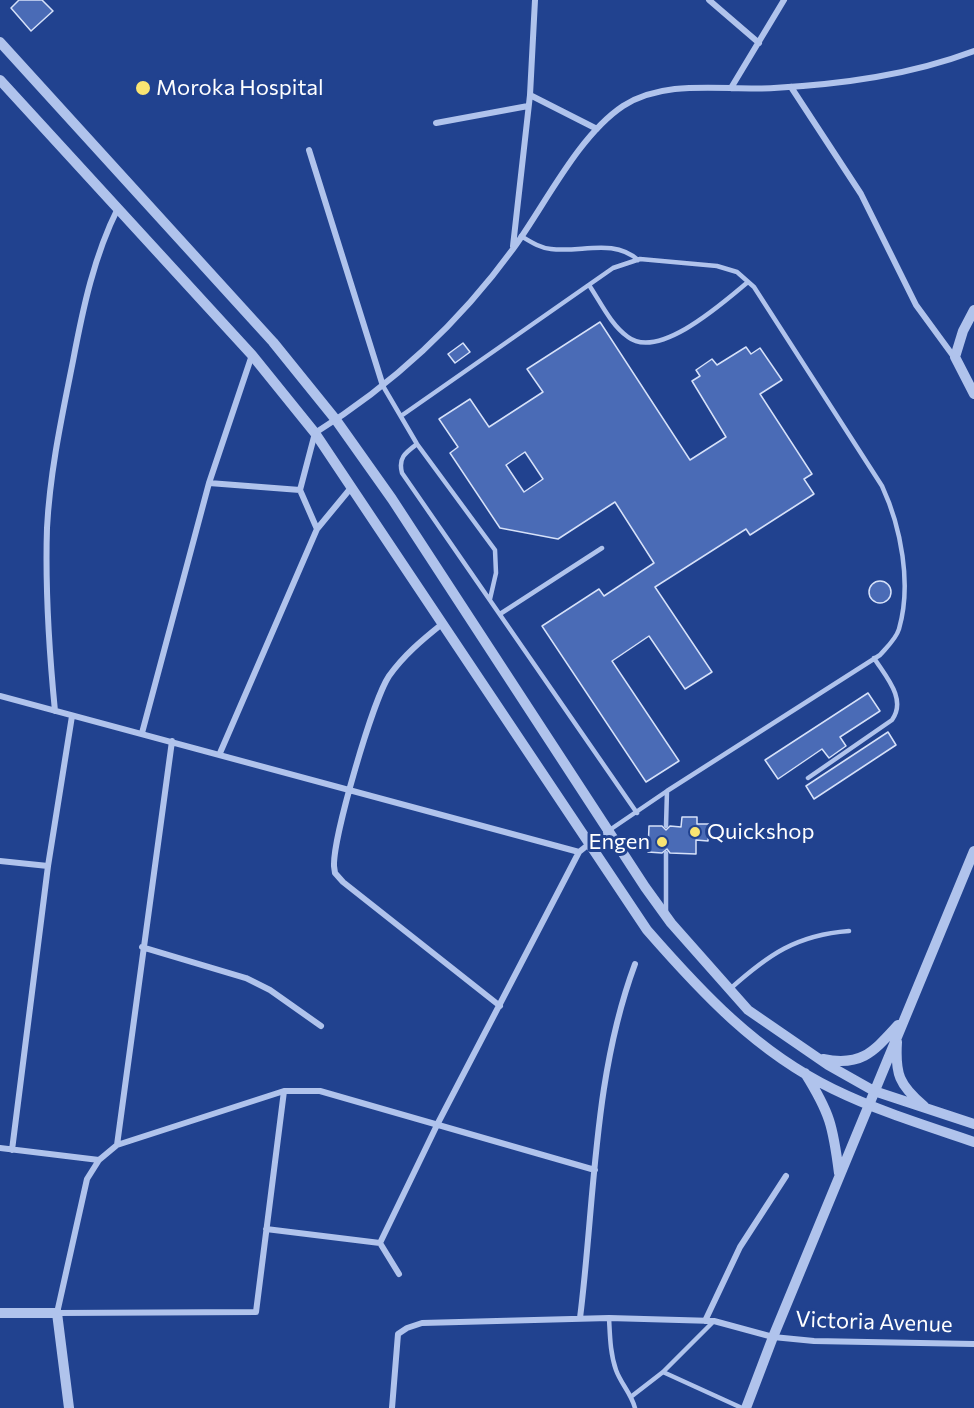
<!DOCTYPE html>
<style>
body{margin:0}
canvas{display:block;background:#21428f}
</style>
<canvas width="974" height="1408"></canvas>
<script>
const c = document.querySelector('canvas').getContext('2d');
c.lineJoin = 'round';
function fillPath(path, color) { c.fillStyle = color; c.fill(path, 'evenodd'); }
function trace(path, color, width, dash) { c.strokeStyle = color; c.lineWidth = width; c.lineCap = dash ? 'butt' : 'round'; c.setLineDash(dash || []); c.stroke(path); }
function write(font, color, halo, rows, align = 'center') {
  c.font = font + ' Commissioner,sans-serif'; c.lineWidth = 6; c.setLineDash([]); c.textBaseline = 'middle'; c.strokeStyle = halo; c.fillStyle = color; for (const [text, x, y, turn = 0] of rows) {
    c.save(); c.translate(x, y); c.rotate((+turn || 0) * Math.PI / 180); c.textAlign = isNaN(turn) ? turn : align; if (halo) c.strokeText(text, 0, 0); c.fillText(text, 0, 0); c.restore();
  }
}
const building = new Path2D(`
 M19,0h23l11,11 -22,20 -20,-23z
 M600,322l90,138 36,-23 -34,-56 8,-5 -4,-6 16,-11 5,6 29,-18 5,7 9,-6 22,32 -22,14 52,80 -8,5 10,15 -64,41 -4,-6 -91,58 57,85 -27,17 -36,-53 -37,25 67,100 -33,21 -104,-156 57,-37 5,7 50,-33 -39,-61 -57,37 -58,-11 -50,-75 8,-6 -19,-28 31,-20 19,28 54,-35 -16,-23zM525,452l18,27 -19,13 -18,-27z
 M463,343l7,9 -15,11 -7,-9z
 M869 592a11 11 0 1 1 22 0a11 11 0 1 1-22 0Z
 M868,693l12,18 -40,26 6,9 -17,12 -7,-9 -44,30 -13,-19z
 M888,732l8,13 -82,54 -8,-13z
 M682,817h15v7h12l-1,17 -12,-1v14l-26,-1 -3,-4 -5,4 -14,-1 1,-26h13l4,4 4,-4 11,1z`);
const service = new Path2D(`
 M521,236c10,6 19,12 30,13 30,4 62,-11 87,11
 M589,285c12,18 22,40 39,52 31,24 97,-36 120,-55
 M383,386l34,58 78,106 1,23 -6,26
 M401,416l212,-148 27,-9 77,7 20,6 17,15 128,199c19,41 30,98 17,143 -3,10 -12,18 -19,26l-213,136 -78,53
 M417,444c-12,9 -19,14 -15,29l235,340
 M500,614l102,-66
 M808,778l84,-58c15,-21 -6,-43 -18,-62
 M666,826l1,-35
 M666,853v58
 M730,989c38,-34 66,-54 119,-58
 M609,1318c1,17 1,35 7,52 5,14 15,23 19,38
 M663,1372l79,36
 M632,1396l31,-24 51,-51`);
const minor = new Path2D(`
 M535,0l-5,95 67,34
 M709,0l50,43
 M791,87l70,107 55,111 38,52
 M731,88l53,-88
 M436,123l92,-17
 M309,150l74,236
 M513,246l17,-151
 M209,483l91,7
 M317,529l-17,-39 15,-57c77,-48 144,-110 198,-184 32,-44 65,-113 110,-143 43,-28 103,-15 151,-18 69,-4 136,-13 200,-37
 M442,624c-20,16 -38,31 -53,52 -16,24 -56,161 -55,190l1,7 8,9 157,124
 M0,696l579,156 10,-8
 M55,711c-6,-61 -10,-122 -8,-183 3,-57 15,-112 26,-167 10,-53 21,-105 45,-153
 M142,733l67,-250 43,-128
 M172,741l-55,404 -18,15 -12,19 -30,134 199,-1 28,-221
 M220,753l97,-224 33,-40
 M0,861l48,5
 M142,947l104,31 24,12 51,36
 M117,1145l167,-54h36l275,79
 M0,1148l99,12
 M12,1150l36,-284 24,-150
 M266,1229l114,14 19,31
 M380,1243l58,-120 141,-271
 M580,1318c15,-119 13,-241 55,-354
 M705,1321l35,-74 46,-71
 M392,1408l6,-74 9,-6 15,-5 187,-5 105,3 59,16 41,4 160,3`);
const tertiary = new Path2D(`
 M0,42l273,300 63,78 56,79 253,388 26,36 77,87 80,55 46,26 100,33
 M0,80l252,275 63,78 332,497c55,63 110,122 186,159 45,22 94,37 141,53
 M974,310l-11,21 -8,26 19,37
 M897,1042c-2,32 2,43 27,64
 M823,1059c39,8 51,-8 75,-34
 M805,1073c25,40 28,53 34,100
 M0,1313h57l12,95
 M746,1408l27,-71 201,-486`);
const markers = [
 [143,88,8,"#f9e472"],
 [695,832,6,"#f9e472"],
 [662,842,6,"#f9e472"]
];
const poiNames = [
 ["Moroka Hospital",156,88],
 ["Quickshop",707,832],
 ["Engen",650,842,"right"]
];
const streetNames = [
 ["Victoria Avenue",874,1322,2]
];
fillPath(building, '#4a6bb6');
trace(building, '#d6e1f9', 1.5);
trace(service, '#b0c3ec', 4.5);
trace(minor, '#b0c3ec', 6);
trace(tertiary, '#b0c3ec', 10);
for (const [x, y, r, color] of markers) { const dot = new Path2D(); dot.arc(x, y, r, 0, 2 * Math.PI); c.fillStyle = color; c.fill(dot); trace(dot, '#21428f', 2); }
write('22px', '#fff', '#21428f', poiNames, 'left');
write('22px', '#fff', '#21428f', streetNames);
</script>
